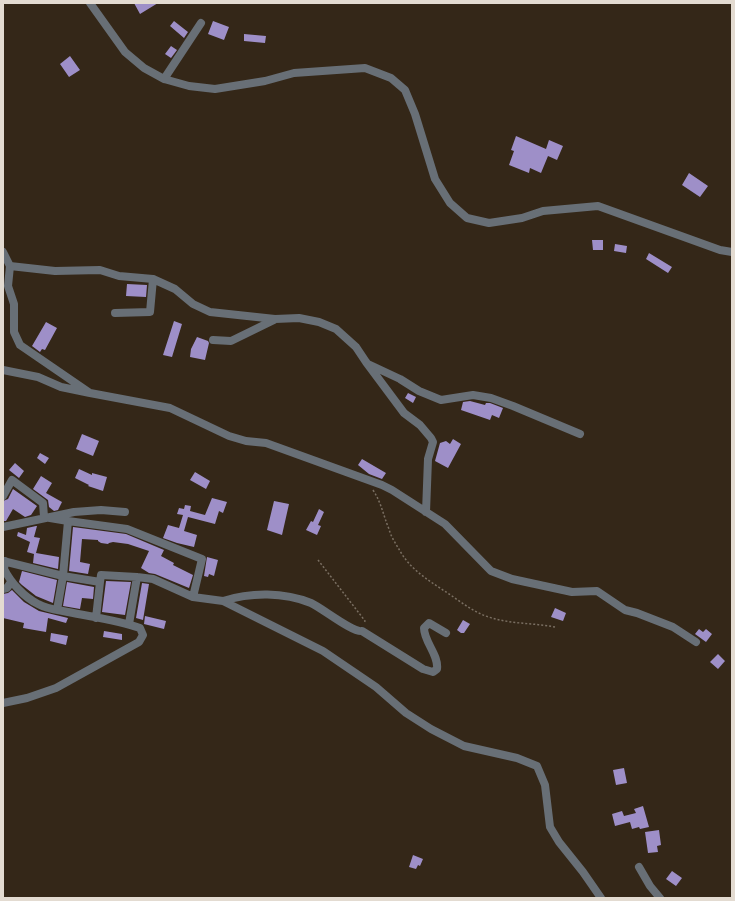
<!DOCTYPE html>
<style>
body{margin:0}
#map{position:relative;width:735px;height:901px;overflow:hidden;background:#342718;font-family:Ubuntu,sans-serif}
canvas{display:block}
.frame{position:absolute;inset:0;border:4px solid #e3dbd1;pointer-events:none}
</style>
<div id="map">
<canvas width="735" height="901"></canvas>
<div class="frame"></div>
</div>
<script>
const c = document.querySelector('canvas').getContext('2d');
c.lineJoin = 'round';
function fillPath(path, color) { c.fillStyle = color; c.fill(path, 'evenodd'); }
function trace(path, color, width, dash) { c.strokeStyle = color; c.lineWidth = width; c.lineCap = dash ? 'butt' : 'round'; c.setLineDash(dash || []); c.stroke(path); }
const building = new Path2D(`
 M134,3h24l-18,11z
 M174,21l14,11 -4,6 -14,-12z
 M213,21l16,6 -5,13 -16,-6z
 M244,34l22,2 -1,7 -21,-2z
 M171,46l6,4 -6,8 -6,-4z
 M70,56l10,14 -11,7 -9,-13z
 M516,136l30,13 3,-9 14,6 -6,14 -9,-4 -7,17 -11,-5 -1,5 -20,-8 5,-14 -3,-1z
 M689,173l19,13 -8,11 -18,-12z
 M592,240h11v10h-10z
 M615,244l12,2 -1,7 -12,-2z
 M649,253l23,14 -4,6 -22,-14z
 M127,284l20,1 -1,12 -20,-1z
 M174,321l8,3 -10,33 -9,-2z
 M46,322l11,6 -12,22 -3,-1 -2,3 -8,-6z
 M197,337l11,4 1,2 -4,17 -15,-3 1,-8z
 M408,393l8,4 -3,6 -8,-5z
 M470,401l15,4 1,-2h4l13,5 -4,10 -7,-3 -2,5 -29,-10 2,-8z
 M82,434l17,7 -6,15 -17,-7z
 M453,439l8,5 -13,24 -13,-7 5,-18 6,-2 4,3z
 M40,453l9,5 -4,6 -8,-6z
 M362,459l24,14 -4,6 -13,-5 -11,-9z
 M15,463l9,8 -5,7 -10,-8z
 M79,469l13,6v-2l15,4 -4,14 -15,-5 1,-1 -14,-7z
 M195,472l15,9 -4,8 -16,-9z
 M41,476l11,7 -6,10 16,9 -4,8 -4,1 -5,-4 -1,-7 -15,-11z
 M13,489l24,17 -6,9 -6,2 -12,-8 -7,12h-3v-20l5,-2z
 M212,498l15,4 -4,11 -4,-2 -4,13 -27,-7 -4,14 13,4 -3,12 -17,-4 -14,-5 5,-13 11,3 4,-13 -6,-1 2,-6 5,1 1,-4 6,1 -1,5 15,4z
 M274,501l15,3 -7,31 -15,-5z
 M319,509l5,3 -6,13 3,1 -4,9 -11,-5 5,-9 2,1z
 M36,526h1l-3,11 6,1 -4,15 23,4 -1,12 -25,-6 1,-9 -7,-2 3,-10 -13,-6 1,-4 8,3 1,-7z
 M73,527l53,7 38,16 -3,6 13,7 -1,2 20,10 -4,13 -34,-14 -6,-1 -8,-5 8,-17 -21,-7 -15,-2 -4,1 -1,1 -7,-1 -3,-2v-1l-16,-1 -2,23 10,2 -2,10 -19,-3z
 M207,557l11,3 -4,16 -5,-2 -1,3 -4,-1z
 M22,571l35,9 -4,23 -17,-7 -14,-11 -3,-3z
 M106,581l25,1 -6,33 -23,-3z
 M67,582l27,5 -1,12 -11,-1 -2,11 -17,-3z
 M142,583l7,1 -6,36 -7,-2z
 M12,590l12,12 15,9 29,7 -2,5 -18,-5 -2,14 -23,-4 1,-5 -21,-5v-24l5,-1z
 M555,608l11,5 -3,8 -12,-4z
 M145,616l21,5 -2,8 -20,-5z
 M463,620l7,4 -6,9h-3l-4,-3z
 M699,629l4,3 3,-3 6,5 -6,8 -11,-8z
 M104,631l18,3v6l-19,-3z
 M51,633l17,3 -2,9 -16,-4z
 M718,654l7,7 -7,8 -8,-7z
 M624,768l3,15 -11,2 -3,-15z
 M643,806l6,21 -9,2 -1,-2 -7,2 -2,-7 -15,4 -3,-12 10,-3 2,5 12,-3 -2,-4z
 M659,830l2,15 -4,1 1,6 -10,1 -3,-21z
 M413,855l10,4 -3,7 -2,-1 -2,4 -7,-2z
 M672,871l10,7 -6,8 -10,-7z`);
const path = new Path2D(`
 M373,490c9,14 10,25 16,39 2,8 7,15 11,22 12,21 33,32 52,45 13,9 25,18 40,22 20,6 42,5 63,9
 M318,560l44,57 3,4 -1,2`);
const street = new Path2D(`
 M90,3l35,49 19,16 20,11 25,7 26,3 50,-8 29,-8 71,-5 26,10 14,12 10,24 20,65 15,24 17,15 22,5 33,-5 21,-7 55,-5 122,44 12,2
 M164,79l37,-56
 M3,252l7,14 45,5 45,-1 19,6 34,3 22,10 18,15 17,8 65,7 24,-1 20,4 17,7 20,18 10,15 38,51 16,12 11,13 2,4 -5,17 -2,53
 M115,313l35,-1 3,-33
 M213,340l18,1 43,-21
 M368,364l32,15 19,12 22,9 32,-5 18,3 22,8 67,28
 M3,370l35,7 23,10 29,6 -70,-48 -6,-13v-28l-6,-18 2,-20
 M90,393l80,15 59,28 17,5 20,2 116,42 10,5 53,34 46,47 21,8 60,13 25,-1 28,19 12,3 36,14 23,15
 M3,496l9,-16 31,23 1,14 24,4 -5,55 -6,34
 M68,521l59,8 75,30 -9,38
 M3,527l71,-15 27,-2 24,2
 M3,561l60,15 37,6 1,-7 36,2 16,2 40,18 30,4 100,50 53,36 30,26 25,16 33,17 53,12 20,8 8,19 5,42 9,15 24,30 18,26
 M3,589l4,-1 4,-6
 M223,601c28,-9 61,-9 88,2 11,5 42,30 51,28l61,38 10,3 4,-3c2,-14 -13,-27 -13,-41l5,-5 17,10
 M96,618l4,-36
 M129,624l8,-47
 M3,703l24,-5 29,-10 83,-46 4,-7 -3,-7c-23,-8 -48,-11 -72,-16 -10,-2 -21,-3 -30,-8 -14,-7 -27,-21 -34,-35l1,-8
 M639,867l11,19 10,12`);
fillPath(building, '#9e8fc8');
trace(path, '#7a6f62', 1.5, [2, 2]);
trace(street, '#686f76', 8);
</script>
